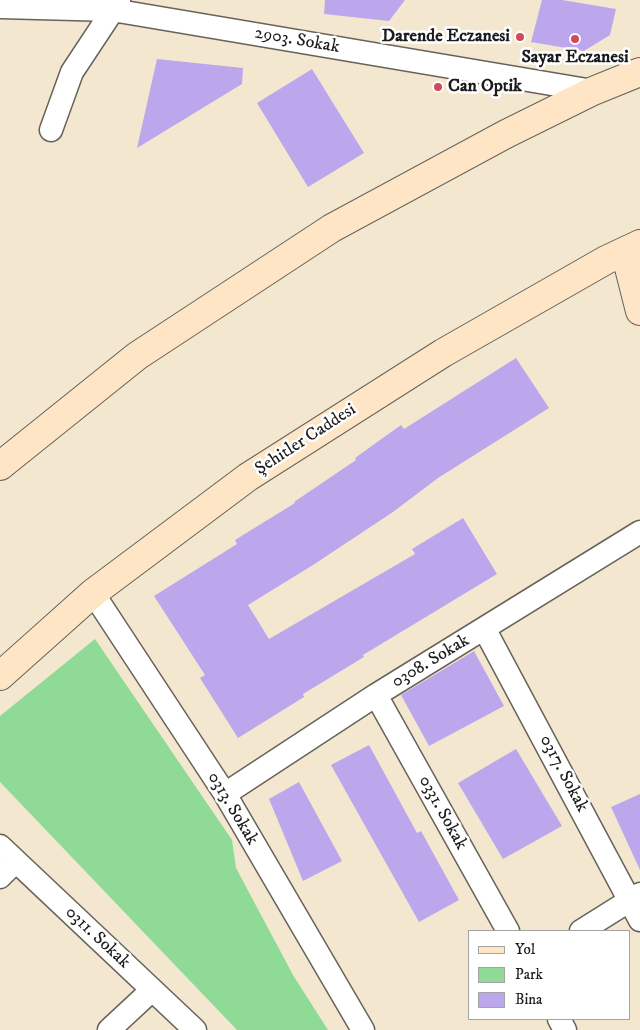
<!DOCTYPE html>
<meta charset="utf-8">
<style>
body{margin:0}
#map{position:relative;width:640px;height:1030px;overflow:hidden;background:#f3e7cf;font-family:"IM FELL DW Pica",serif}
canvas{display:block}
.legend{position:absolute;left:468px;top:930px;width:162px;height:90px;box-sizing:border-box;background:#fff;border:1px solid #a4a4a4;margin:0;padding:6px 9px;list-style:none;font-size:15px;color:#1c1c1c}
.legend li{display:flex;align-items:center;gap:10px;height:25px}
.legend b{width:25px;border:1px solid #a4a4a4}
</style>
<div id="map">
<canvas width="640" height="1030"></canvas>
<ul class="legend">
<li><b style="height:6px;background:#fee5c5"></b>Yol</li>
<li><b style="height:14px;background:#8fda97"></b>Park</li>
<li><b style="height:14px;background:#bda7ec"></b>Bina</li>
</ul>
</div>
<script>
const c = document.querySelector('canvas').getContext('2d');
c.lineJoin = 'round';
function fillPath(path, color) { c.fillStyle = color; c.fill(path, 'evenodd'); }
function trace(path, color, width, dash) { c.strokeStyle = color; c.lineWidth = width; c.lineCap = dash ? 'butt' : 'round'; c.setLineDash(dash || []); c.stroke(path); }
function write(font, color, halo, rows, align = 'center') {
  c.font = font + ' "IM FELL DW Pica",serif'; c.lineWidth = 5; c.setLineDash([]); c.textBaseline = 'middle'; c.strokeStyle = halo; c.fillStyle = color; for (const [text, x, y, turn = 0] of rows) {
    c.save(); c.translate(x, y); c.rotate((+turn || 0) * Math.PI / 180); c.textAlign = isNaN(turn) ? turn : align; if (halo) c.strokeText(text, 0, 0); c.fillText(text, 0, 0); c.restore();
  }
}
const green = new Path2D(`
 M95,639l137,201 4,28 57,107 35,55h-91l-237,-248v-66z`);
const building = new Path2D(`
 M325,0h80l-16,21 -65,-7z
 M542,0h20l54,9 -6,26 -26,16 -53,-9z
 M157,59l86,9 -1,16 -105,64z
 M312,69l52,84 -56,34 -51,-84z
 M516,358l33,50 -111,70 -45,34 -80,53 -65,40 21,34 146,-85 -3,-5 51,-31 34,56 -134,81 1,2 -61,37 1,3 -66,41 -38,-60 5,-3 -51,-79 83,-52 -2,-4 60,-37 -1,-1 62,-42 -1,-2 46,-33 3,4z
 M474,651l30,55 -75,40 -28,-51z
 M369,745l48,88 4,-2 38,69 -40,22 -88,-157z
 M516,749l46,77 -59,33 -45,-76z
 M299,782l43,79 -39,20 -34,-82z
 M640,794v76l-29,-63z`);
const street = new Path2D(`
 M0,7l112,3 481,81
 M51,130l21,-58 47,-71
 M93,593l132,201 138,236
 M485,630l155,290
 M376,695l132,236
 M225,794l151,-99 264,-163
 M0,846l195,184
 M0,877l15,-15
 M581,931l59,-37
 M559,1019l6,11
 M109,1030l43,-40`);
const secondary = new Path2D(`
 M625,252l15,59
 M0,466l137,-110 195,-128 174,-94 87,-43 47,-19
 M0,676l93,-83 155,-116 195,-124 163,-93 34,-16`);
const markers = [
 [520,37,5,"#d1495b"],
 [575,39,5,"#d1495b"],
 [438,87,5,"#d1495b"]
];
const poiNames = [
 ["Darende Eczanesi",510,37],
 ["Sayar Eczanesi",575,58,"center"],
 ["Can Optik",448,87,"left"]
];
const streetNames = [
 ["2903. Sokak",297,41,10],
 ["Şehitler Caddesi",306,440,-33],
 ["0308. Sokak",431,662,-31],
 ["0317. Sokak",563,774,62],
 ["0313. Sokak",232,809,59],
 ["0331. Sokak",442,813,61],
 ["0311. Sokak",97,938,43]
];
fillPath(green, '#8fda97');
fillPath(building, '#bda7ec');
trace(street, '#67635b', 25);
trace(secondary, '#67635b', 30);
trace(street, '#fff', 22);
trace(secondary, '#fee5c5', 28);
for (const [x, y, r, color] of markers) { const dot = new Path2D(); dot.arc(x, y, r, 0, 2 * Math.PI); c.fillStyle = color; c.fill(dot); trace(dot, '#fff', 2); }
write('bold 18px', '#1c1c1c', '#fff', poiNames, 'right');
write('18px', '#1c1c1c', '#fff', streetNames);
</script>
